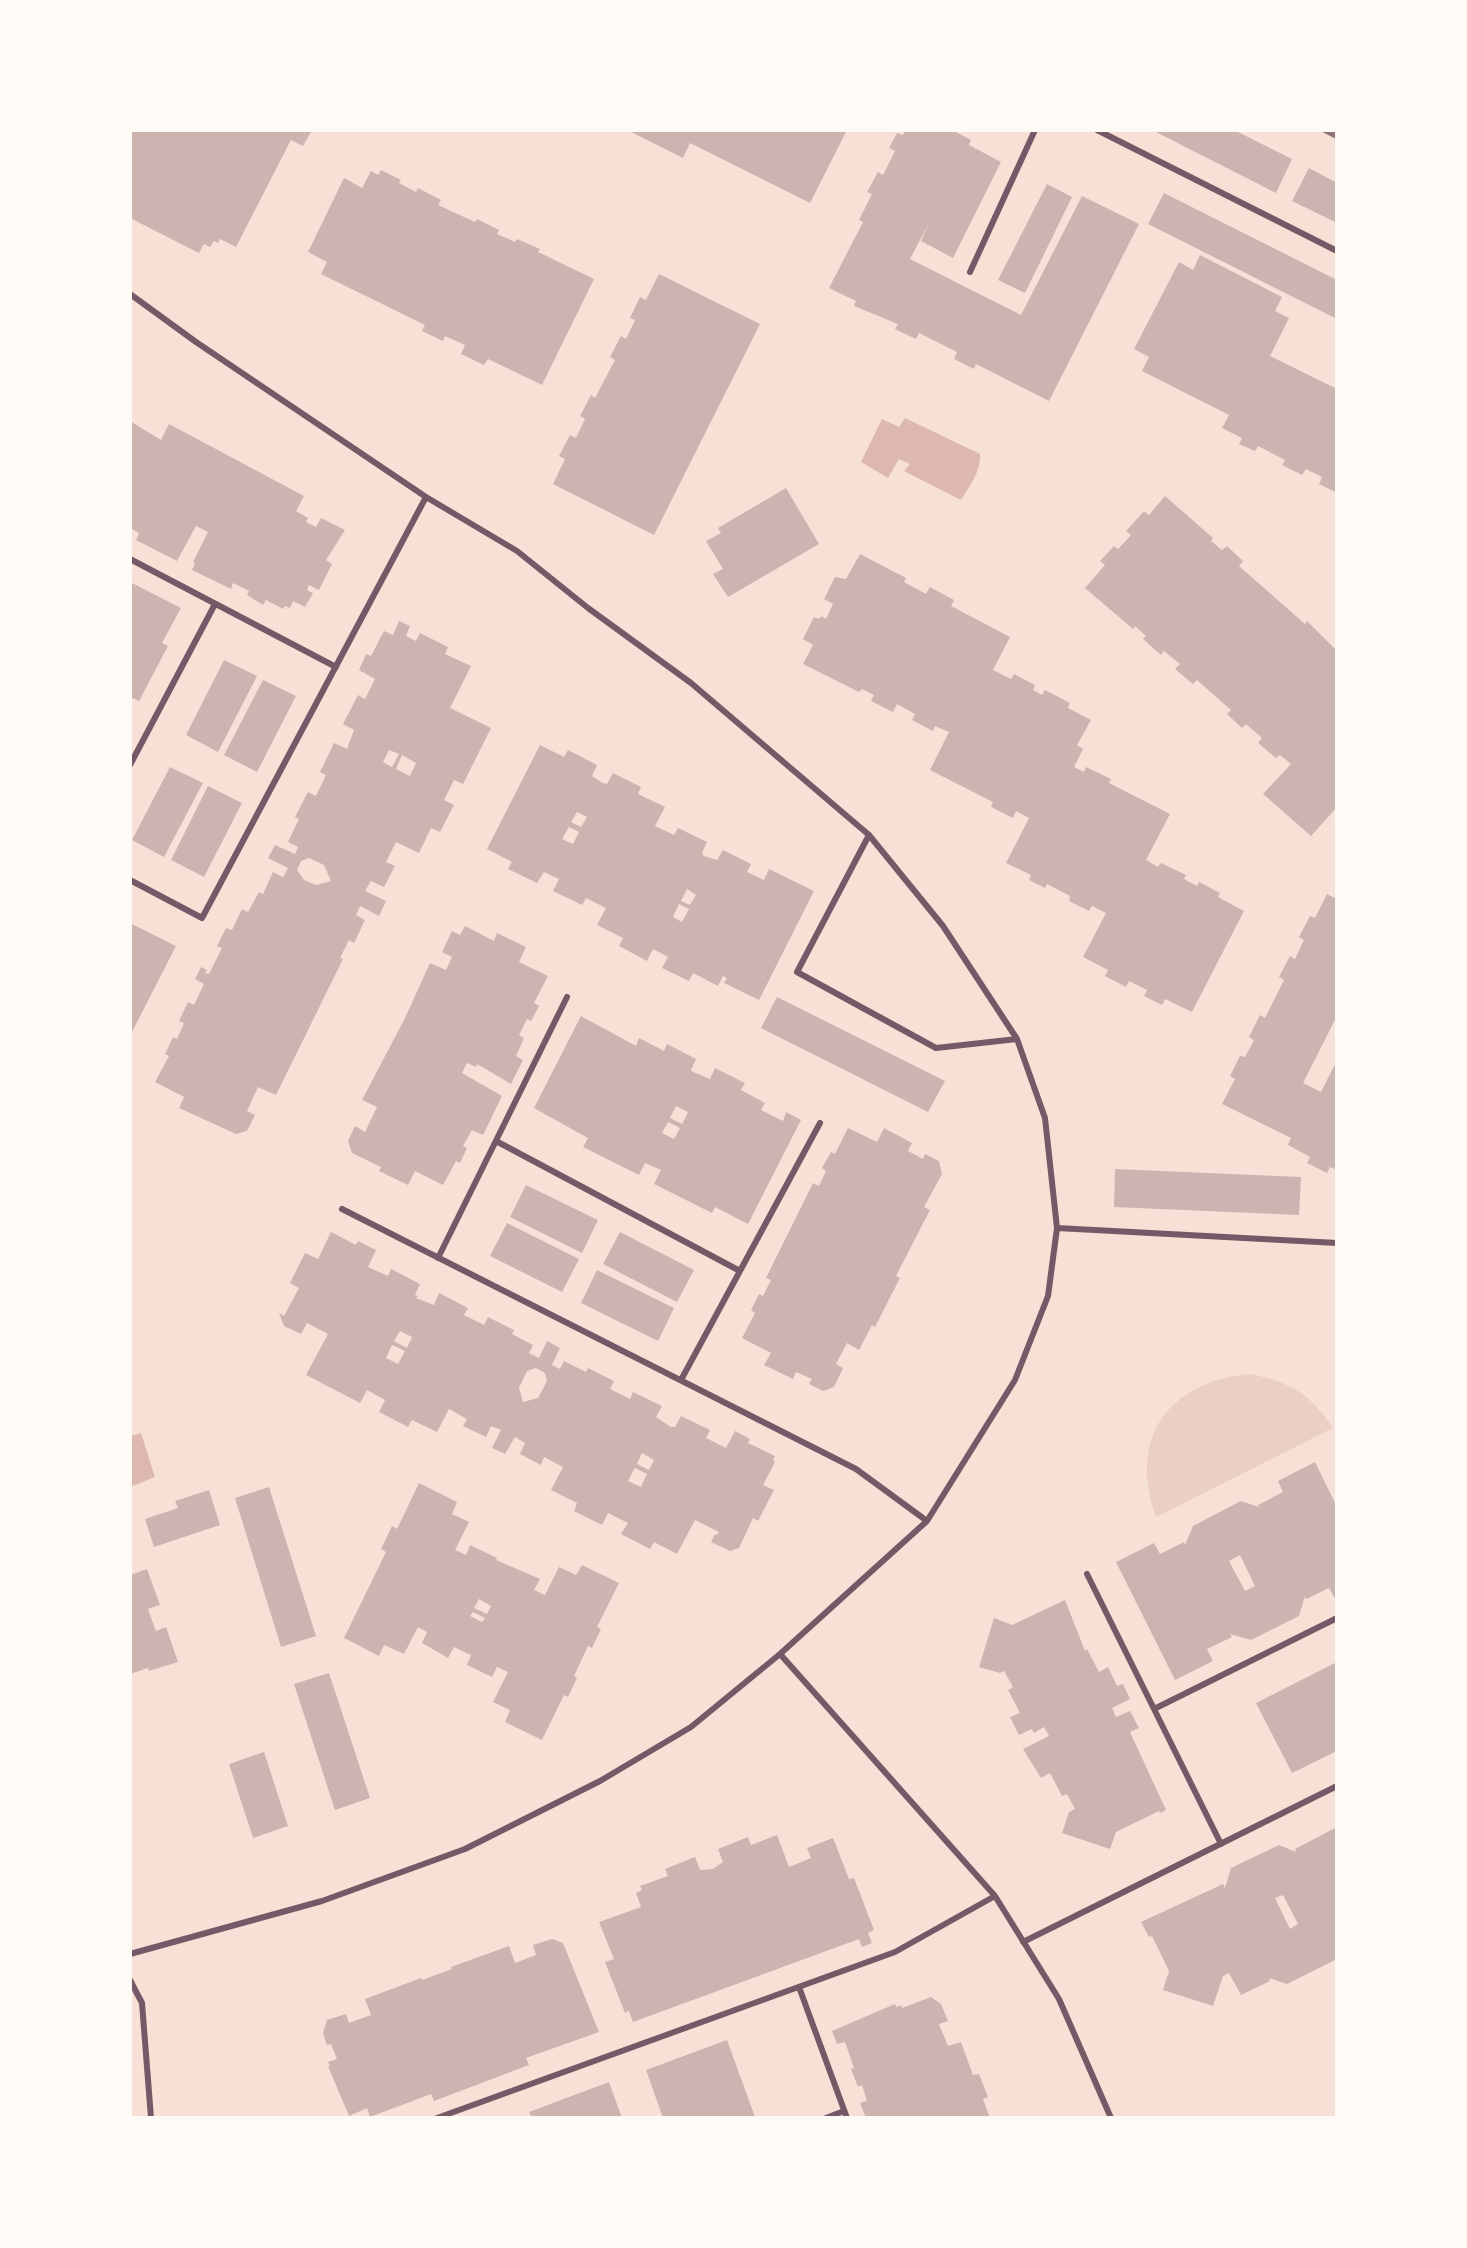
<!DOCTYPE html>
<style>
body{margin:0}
#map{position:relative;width:1467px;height:2248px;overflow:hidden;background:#f7e1d7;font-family:"Alegreya Sans",sans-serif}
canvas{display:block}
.frame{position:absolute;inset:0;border:132px solid #fffaf5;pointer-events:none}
</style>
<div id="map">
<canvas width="1467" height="2248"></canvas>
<div class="frame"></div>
</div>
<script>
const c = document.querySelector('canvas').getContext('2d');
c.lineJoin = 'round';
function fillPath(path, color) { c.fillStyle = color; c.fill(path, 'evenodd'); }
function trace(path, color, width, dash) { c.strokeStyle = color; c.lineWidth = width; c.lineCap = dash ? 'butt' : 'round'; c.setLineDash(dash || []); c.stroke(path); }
const green = new Path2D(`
 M1250,1374c41,8 60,20 83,54l-177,89c-29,-79 13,-136 94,-143z`);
const water = new Path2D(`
 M905,418l75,36c1,18 -10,31 -19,46l-57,-29 6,-7 -11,-5 -11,19 -27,-16 21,-43 17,8z
 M141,1433l14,44 -25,10v-51z`);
const building = new Path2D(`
 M130,130h182l-9,16 -12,-6 -55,107 -16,-8 -2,4 -4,-2 -4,6 -6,-3 -5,9 -69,-35z
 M627,130h220l-37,73 -120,-60 -7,15z
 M905,130h47l19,10 -2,5 32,17 -48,96 -32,-17 8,-18 -19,36 111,56 61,-119 57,28 -90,177 -73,-37 -2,5 -20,-10 3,-7 -38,-19 -3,6 -21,-10 3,-5 -44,-18 2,-5 -27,-13 34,-66 -4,-2 13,-26 -5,-2 11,-20 5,3 12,-24 -6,-3 8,-15 6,2z
 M1152,130h82l58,29 -16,34z
 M1309,168l28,15v40l-45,-22z
 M381,170l20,10 -2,3 17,9 2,-4 23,12 -3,5 37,17 2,-3 22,11 -2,4 18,8 2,-3 23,10 -2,3 56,27 -52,106 -54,-26 -4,6 -23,-11 4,-9 -20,-9 -2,5 -21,-10 3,-6 -104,-51 6,-12 -19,-10 36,-74 18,10 9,-17 7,4z
 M1047,184l25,13 -47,96 -27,-13z
 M1164,193l173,87v39l-189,-95z
 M1200,255l82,42 -7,14 14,7 -19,38 67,33v104l-18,-9 3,-7 -16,-8 -4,6 -20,-10 3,-5 -27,-14 -3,5 -16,-7 3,-6 -20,-10 7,-13 -87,-44 7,-14 -15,-8 45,-87 14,8z
 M659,274l101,50 -106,211 -101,-51 12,-25 -6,-3 11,-21 6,3 9,-19 -5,-3 11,-21 4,3 20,-38 -5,-3 11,-21 5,3 9,-19 -5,-2 10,-21 6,3z
 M130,421l31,19 8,-16 135,72 -8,15 12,7 -2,4 10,5 5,-9 24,12 -19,30 6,4 -13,26 -10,-5 -2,5 6,3 -8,14 -12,-6 -3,7 -5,-2 -2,3 -17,-9 -3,5 -16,-10 2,-4 -16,-8 -2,6 -39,-19 3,-7 -2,-1 15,-30 -12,-6 -19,35 -41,-21 3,-7 -9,-5z
 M786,488l33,56 -91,53 -15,-23 10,-5 -17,-28 15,-8 -3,-5z
 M1165,496l48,42 -2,3 11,9 5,-4 16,15 -4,5 66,58 2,-3 30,30v156l-26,29 -48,-42 28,-30 -11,-9 -4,3 -18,-15 4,-5 -16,-14 -4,4 -15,-14 4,-4 -34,-30 -4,4 -18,-15 5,-5 -16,-13 -3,4 -18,-16 3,-3 -11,-10 -2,3 -48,-41 20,-23 -5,-4 14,-15 4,3 13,-14 -5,-4 18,-20 5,4z
 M860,554l46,24 -2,4 22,12 4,-7 24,13 -3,6 59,31 -17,33 18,9 3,-5 21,11 -2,5 9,5 3,-5 25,13 -2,5 23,12 -14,25 6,4 -9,18 10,5 2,-5 25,12 -2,4 61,31 -24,46 12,7 3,-4 25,12 -2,4 13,7 2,-4 21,11 -2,4 26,14 -52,101 -27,-13 -3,6 -18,-9 3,-6 -18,-9 -3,6 -21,-11 3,-6 -25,-13 23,-44 -14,-7 -3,5 -20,-10 1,-5 -23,-12 -2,4 -16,-8 2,-5 -25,-12 23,-45 -13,-7 -3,7 -22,-11 2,-5 -63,-32 19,-38 -14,-6 -2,5 -21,-11 3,-6 -18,-10 -4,8 -22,-11 3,-6 -12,-6 -3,3 -56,-28 10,-19 -10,-6 11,-22 5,2 2,-3 5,3 7,-15 -9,-5 11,-22 11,2z
 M130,582l51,26 -19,35 6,3 -29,55 -9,-4z
 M399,621l11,5 -4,10 10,5 4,-8 28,14 -3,7 26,12 -21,42 41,20 -28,56 -9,-4 -10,20 10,5 -14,27 -9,-4 -12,25 -23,-11 -10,20 9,4 -11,21 -13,-6 -6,10 21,10 -7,15 -19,-10 -4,9 9,5 -11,23 -5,-3 -9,18 3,1 -67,136 -18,-8 -11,24 8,4 -8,16 -11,3 -57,-26 5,-11 -29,-15 14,-26 -4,-2 8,-17 4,2 7,-16 -5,-2 9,-19 6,3 10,-21 -9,-5 6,-12 6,3 -2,3 4,1 13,-26 -5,-2 9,-18 6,2 10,-21 6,3 11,-20 4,2 10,-22 10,5 5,-9 -20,-10 7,-13 20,9 3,-7 -10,-5 11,-23 -4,-2 13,-25 8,4 10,-21 -6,-3 14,-29 13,6 7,-19 -11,-6 15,-29 7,4 10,-20 -16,-9 7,-16 5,2 13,-25 9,4zM389,750l10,4 -7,13 -9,-5zM402,755l14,8 -6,13 -14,-7zM309,858l15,7 7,16 -15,4 -12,-5 -7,-10 4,-9z
 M224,660l33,16 -39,76 -32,-17z
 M263,680l33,16 -39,76 -33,-17z
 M540,745l24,12 4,-7 29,15 -5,11 11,7 4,1 6,-11 28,14 -3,7 27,13 -10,19 19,9 4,-7 29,14 -5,11 2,3 13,4 6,-10 28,14 -4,8 17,8 5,-11 45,22 -55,109 -35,-17 3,-5 -4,-2 -5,10 -25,-13 -4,8 -27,-13 6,-11 -15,-8 -6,12 -28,-15 4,-8 -26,-13 9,-17 -20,-10 -4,7 -29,-14 6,-12 -15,-7 -7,11 -29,-14 4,-7 -25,-13zM577,812l10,5 -6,10 -10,-5zM569,827l10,5 -6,12 -11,-5zM687,889l9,6 -6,10 -9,-4zM679,904l10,5 -7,13 -9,-5z
 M170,767l33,16 -39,74 -32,-17z
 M208,786l34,17 -38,74 -33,-17z
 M1327,894l10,5v117l-34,67 18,9 16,-32v110l-7,-3 -3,6 -20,-10 3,-6 -22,-12 3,-7 -69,-34 13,-25 -5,-3 10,-20 5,1 9,-17 -5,-3 11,-22 5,3 19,-38 -5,-3 11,-21 5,3 9,-19 -5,-3 11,-21 5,2z
 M130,923l46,23 -46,90z
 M465,926l29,15 3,-8 29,14 -7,15 29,14 -14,27 5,3 -8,15 -4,-2 -8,16 5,3 -8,18 7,4 -12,24 -34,-20 -1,3 -9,-4 -5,10 40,23 -19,39 -11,-5 -9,16 4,2 -7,15 -4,-2 -13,24 -28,-14 -7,14 -29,-14 2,-4 -29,-14 -4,-12 7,-15 10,6 12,-25 -15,-7 43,-82 25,-55 16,7 6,-13 -10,-5 10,-21 8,4z
 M777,997l168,84 -17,31 -167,-84z
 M581,1016l55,30 3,-8 25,13 3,-7 29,15 -5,11 2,2 17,7 5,-11 30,15 -4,7 24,13 -4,7 22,11 3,-9 15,8 -53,104 -33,-17 -3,6 -58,-29 7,-14 -16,-7 -6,12 -56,-28 5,-9 -54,-30zM676,1106l12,6 -6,12 -12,-6zM668,1122l12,6 -6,11 -12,-6z
 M848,1128l29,14 7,-14 28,15 -4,8 15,8 2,-5 14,7 3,13 -18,33 6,3 -34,66 4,2 -25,49 -3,-2 -13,25 -12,-7 -11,21 7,4 -9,19 -11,4 -14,-7 3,-5 -16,-7 -3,7 -29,-14 7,-12 -29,-15 13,-25 -4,-3 8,-16 4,2 8,-16 -5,-2 47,-95 6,3 7,-15 -4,-3 9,-16 4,2z
 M1115,1169l186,8 -2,38 -185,-8z
 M526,1185l72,35 -16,33 -72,-36z
 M507,1223l72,36 -17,33 -72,-36z
 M331,1232l25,13 2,-4 18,9 -8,17 20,9 3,-7 29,15 -5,11 3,1 -2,2 18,7 5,-12 29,15 -4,7 20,10 4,-8 26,13 -2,4 21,11 -4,8 10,5 8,-17 13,7 -8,17 8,4 4,-8 22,11 2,-4 26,13 -4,8 20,10 3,-7 29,14 -6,11 15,10h4l6,-11 29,14 -4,8 20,10 9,-17 15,8 -2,4 27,13 -2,4 2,2 -12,23 11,5 -16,31 -5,-3 -14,30 -9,3 -19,-9 4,-8 2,1 2,-3 -24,-12 -18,34 -23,-12 -4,7 -29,-15 7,-11 -20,-10 -6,12 -28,-14 3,-8 -26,-13 12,-23 -19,-10 -3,8 -21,-11 5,-11 -10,-6 -10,17 -13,-6 9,-18 -10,-4 -5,11 -23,-11 4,-7 -18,-10 -12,23 -25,-12 -4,7 -29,-15 6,-12 -18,-10 -7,13 -54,-28 22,-41 -21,-11 -6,11 -17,-8 -5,-13 5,3 15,-28 -9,-5 15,-30 13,6zM400,1331l12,6 -5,11 -13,-7zM392,1345l13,6 -7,13 -12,-6zM536,1368l9,5 2,8 -9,17 -15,4 -4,-14 8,-17zM642,1453l12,7 -5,10 -12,-6zM635,1468l12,6 -6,13 -13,-6z
 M620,1232l74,38 -17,32 -74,-38z
 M597,1270l77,38 -16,33 -77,-38z
 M1315,1462l22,45v95l-8,-14 -23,11 -1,-3 -6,20 -48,24 -21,-6 2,3 -25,12 6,12 -38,19 -59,-118 38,-19 6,11 24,-12 1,3 8,-19 48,-25 18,6 -1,-2 25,-13 -5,-11zM1240,1555l15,31 -10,5 -16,-30z
 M419,1483l38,19 -5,12 17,8 -14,28 11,5 4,-10 27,13 -1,2 44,19 -6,11 11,5 14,-28 17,8 6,-10 37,18 -22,44 4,2 -9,19 -4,-2 -14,30 3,2 -9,19 -4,-2 -22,45 -37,-18 5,-12 -17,-8 15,-30 -11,-5 -5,10 -25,-12 4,-10 -17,-8 -6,11 -26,-15 5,-11 -9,-5 -14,27 -20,-9 -5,11 -35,-18 42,-86 -5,-3 11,-23 5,3zM479,1599l12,7 -4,8 -13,-6zM473,1612l12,6 -3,4 -12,-6z
 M269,1487l47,149 -35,11 -46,-149z
 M209,1490l11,35 -66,22 -9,-28 33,-11 -3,-7z
 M147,1569l13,36 -12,4 5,14 3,8 10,-4 12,35 -29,9 -1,-3 -18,6v-99z
 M1065,1600l20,51 2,-2 12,23 9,-5 9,19 6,-2 7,15 -18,9 4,9 14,-6 9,17 -9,4 36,78 -6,3 -1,-2 -43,21 -6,17 -48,-16 7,-21 6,-3 -8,-15 -5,2 -12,-23 -9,5 -18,-29 26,-13 -5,-9 -10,6 -2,-4 -13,6 -9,-18 10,-4 -12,-23 5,-3 -9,-16 -4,2 -21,-6 15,-49 18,7z
 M1337,1662v89l-45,22 -36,-70z
 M329,1673l41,125 -35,12 -41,-126z
 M264,1752l24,74 -35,12 -24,-74z
 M1337,1827l-2,133 -48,24 -18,-6 1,3 -29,14 -12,-22 -6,3 -10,30 -50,-16 6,-19 -17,-35 -3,1 -8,-15 82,-38 2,4 6,-20 48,-23 17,7 -1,-3zM1283,1895l15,29 -8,5 -15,-31z
 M777,1835l12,32 22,-9 -4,-10 26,-10 16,41 5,-1 20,52 -6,3 4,10 -10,4 -3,-8 -226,83 -4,-11 -4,2 -20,-51 9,-3 -15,-37 42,-15 -5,-14 6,-3 -2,-4 28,-10 -3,-7 30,-12 5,13 13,-1 10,-7 -5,-13 30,-12 3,8z
 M552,1939l11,4 36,89 -73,26 3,7 -95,36 -3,-7 -61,23 -3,-9 -18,8 -21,-50h2l-2,-4 9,-3 -6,-15 -4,1 -4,-12 4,-13 19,-6 3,9 22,-8 -6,-16 56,-21 1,2 30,-11 -1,-2 58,-21 6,17 21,-8 -3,-10z
 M931,1997l10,7 7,17 -9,3 9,22 13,-4 12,33 6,-1 9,23 -5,2 7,19h-124l-6,-15 7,-2 -5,-16 -4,2 -7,-18 3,-1 -9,-26 -8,2 -5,-13 63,-27 1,3 5,-2 1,3z
 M727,2040l28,77 -92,1 -17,-48z
 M609,2082l13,36h-90l-3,-6z`);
const service = new Path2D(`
 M1097,130l240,121
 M970,272l65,-142
 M130,294l66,48 230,155 91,54 71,57 103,75 178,152 74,91 74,113 28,79 12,110 -9,68 -33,84 -88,141 -147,133 -89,73 -91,54 -135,68 -143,52 -192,53
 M130,559l206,108
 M130,765l85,-161
 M869,835l-72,137 139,76 81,-9
 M130,880l72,38 224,-421
 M496,1141l244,130
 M342,1209l514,260 71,52
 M1057,1228l280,15
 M438,1258l129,-261
 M681,1380l139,-257
 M1087,1574l134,270
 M780,1654l215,242 64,103 52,119
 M1154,1709l183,-91
 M1023,1942l314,-156
 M130,1980l12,23 9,115
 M799,1987l48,131
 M437,2118l458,-166 100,-56
 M826,2118l18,-7`);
const rail = new Path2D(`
 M1325,130l12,6`);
fillPath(green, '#ebcfc5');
fillPath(water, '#dcb8b0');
fillPath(building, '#ccb4b1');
trace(service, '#755966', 6);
trace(rail, '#8f747c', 6);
</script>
